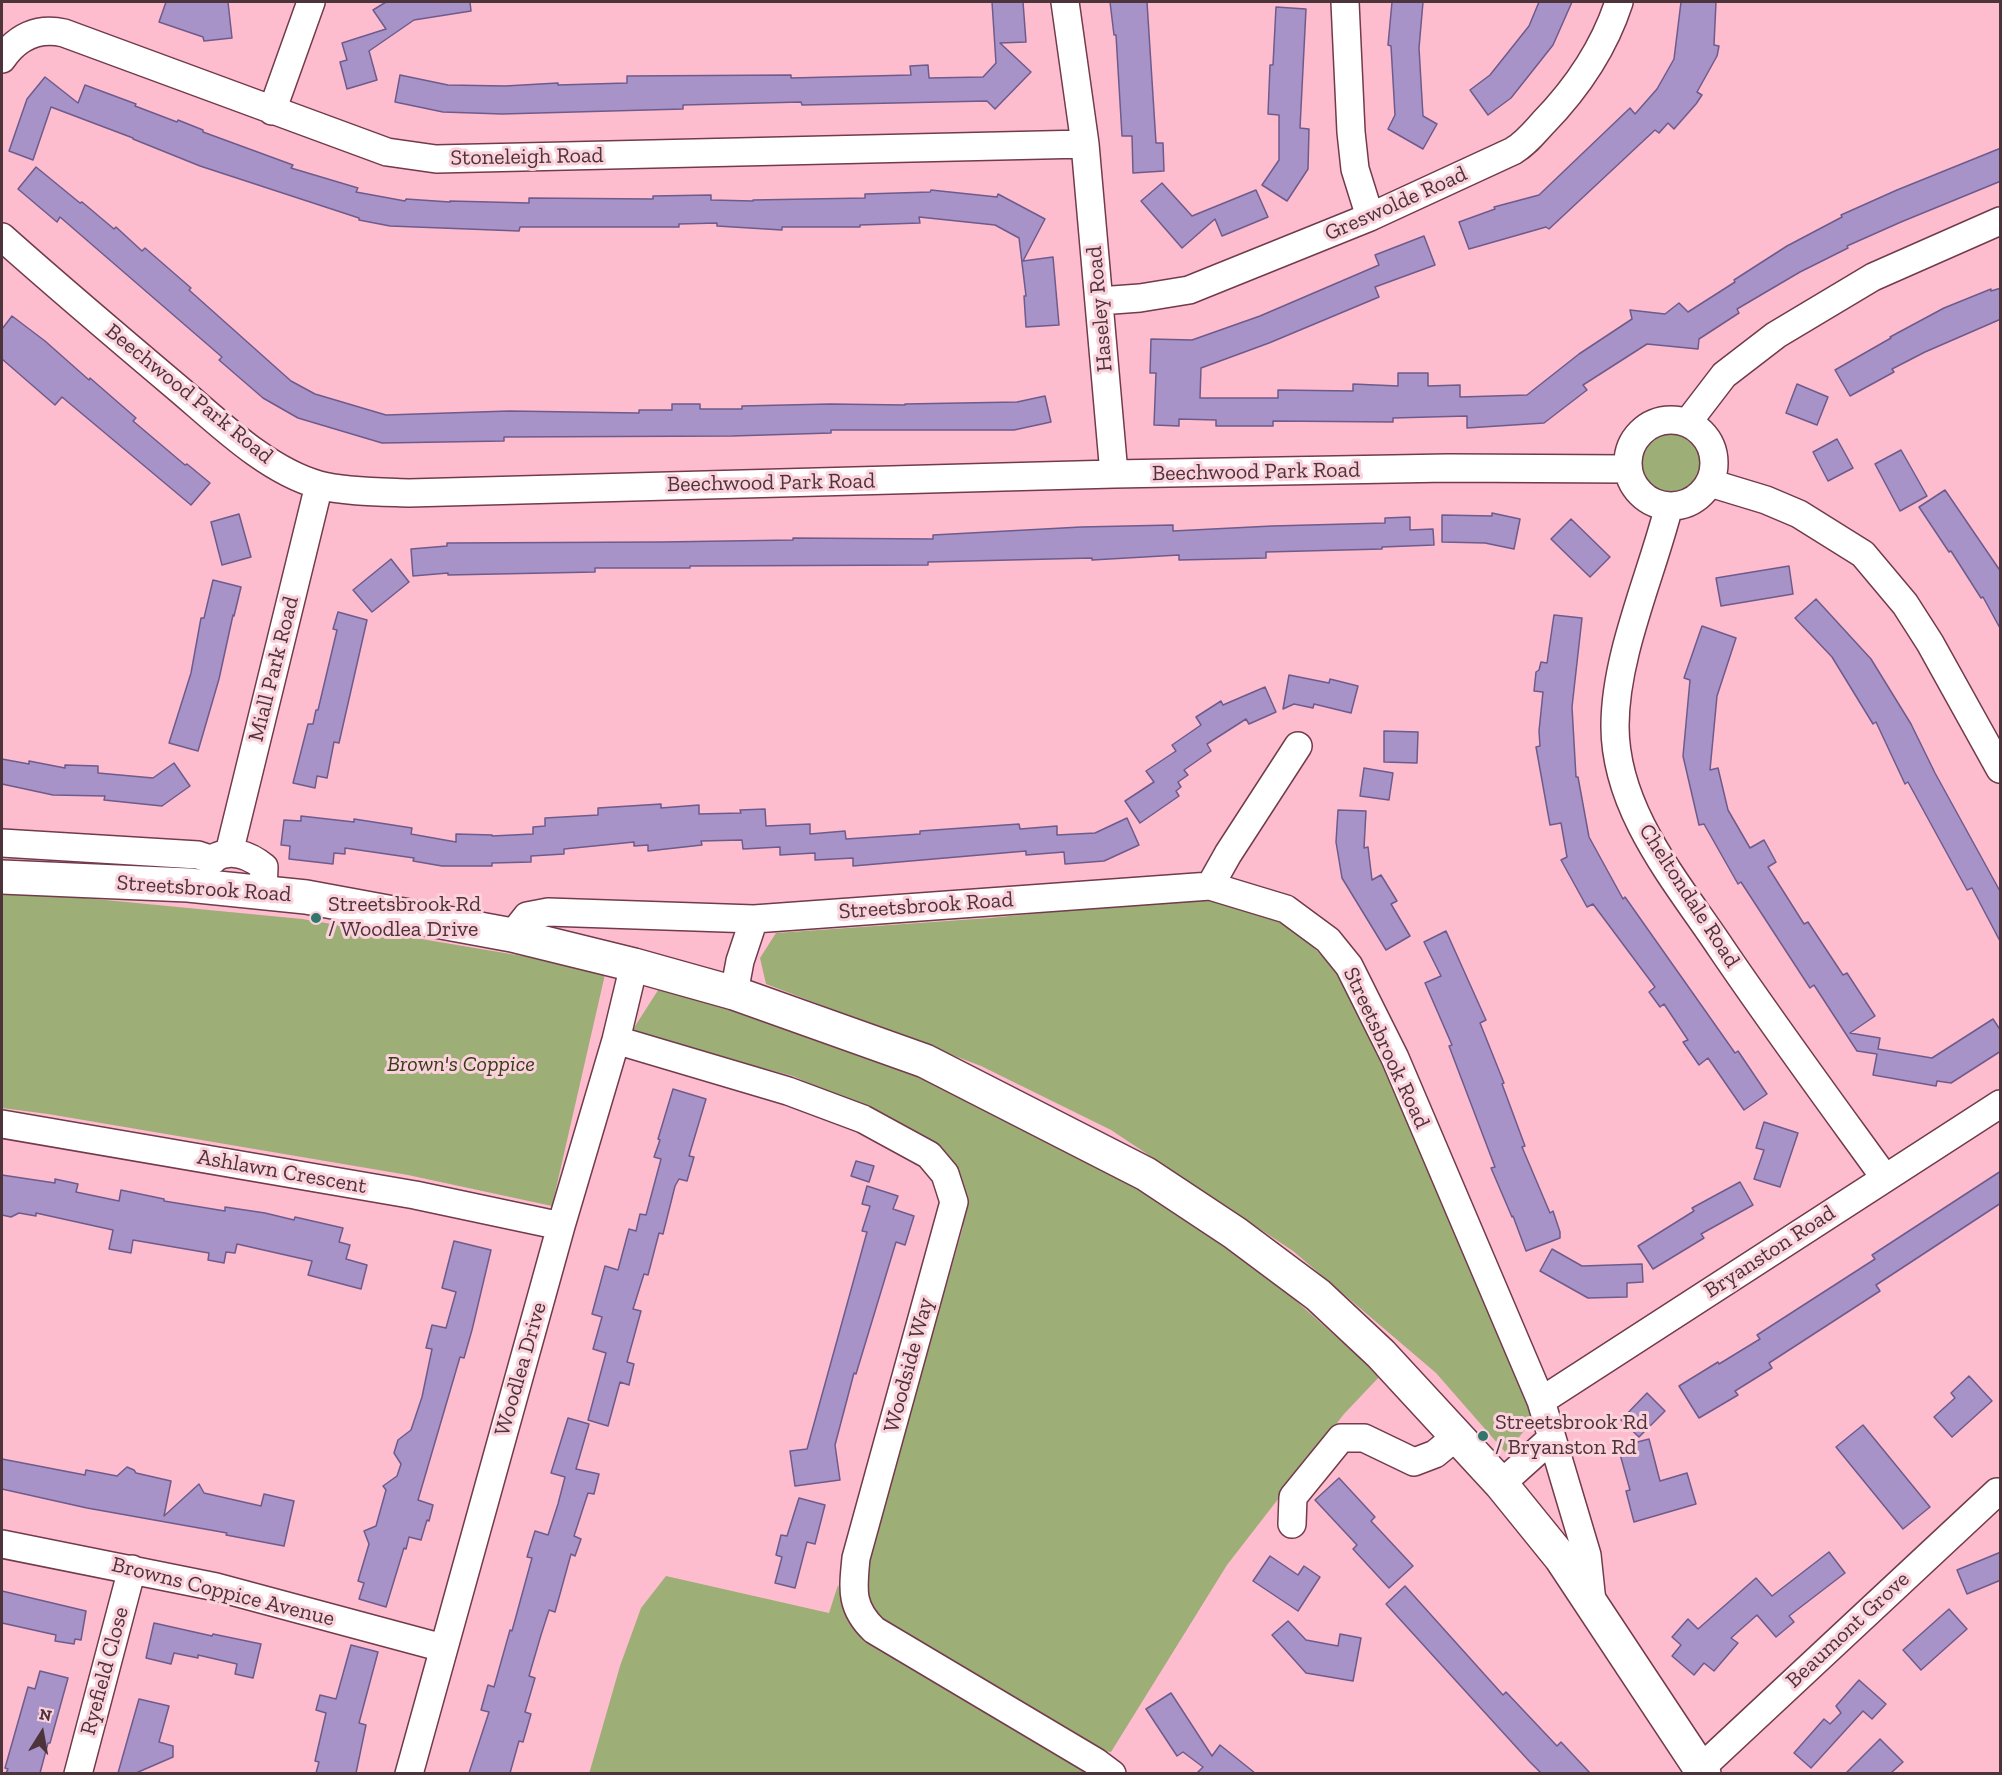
<!DOCTYPE html>
<style>
body{margin:0}
#map{position:relative;width:2002px;height:1775px;overflow:hidden;background:#febdce;font-family:"Zilla Slab",serif}
canvas{display:block}
.frame{position:absolute;inset:0;border:3px solid #4d333a;pointer-events:none}
.north{position:absolute;left:12px;top:1703px;width:60px;height:60px;-webkit-text-stroke:4px #fbd2dc;paint-order:stroke;rotate:11deg;font-size:16px;font-weight:700;line-height:24px;text-align:center;color:#4d333a}
.north::after{content:'';display:block;margin:auto;width:21px;height:27px;background:#4d333a;clip-path:polygon(50% 0,100% 100%,50% 72%,0 100%)}
</style>
<div id="map">
<canvas width="2002" height="1775"></canvas>
<div class="frame"></div>
<div class="north">N</div>
</div>
<script>
const c = document.querySelector('canvas').getContext('2d');
c.lineJoin = 'round';
function fillPath(path, color) { c.fillStyle = color; c.fill(path, 'evenodd'); }
function trace(path, color, width, dash) { c.strokeStyle = color; c.lineWidth = width; c.lineCap = dash ? 'butt' : 'round'; c.setLineDash(dash || []); c.stroke(path); }
function write(font, color, halo, rows, align = 'center') {
  c.font = font + ' "Zilla Slab",serif'; c.lineWidth = 6; c.setLineDash([]); c.textBaseline = 'middle'; c.strokeStyle = halo; c.fillStyle = color; for (const [text, x, y, turn = 0] of rows) {
    c.save(); c.translate(x, y); c.rotate((+turn || 0) * Math.PI / 180); c.textAlign = isNaN(turn) ? turn : align; if (halo) c.strokeText(text, 0, 0); c.fillText(text, 0, 0); c.restore();
  }
}
const green = new Path2D(`
 M1636 459a34 34 0 1 1 68 0a34 34 0 1 1-68 0Z
 M2,890l300,29 304,51 -54,236 -144,-31 -360,-61 -46,-6z
 M1211,896c17,5 47,12 62,20 33,21 61,49 84,81l176,409v14l-27,33 -70,-80 -143,-122 -182,-121 -130,-64 -215,-82 -6,-26 16,-25 214,-15z
 M662,984l290,103 168,89 145,97 115,103 -36,38 -117,151 -116,187 -15,-2 -222,-131 -13,-37 102,-355 -9,-56 -32,-35 -129,-60 -163,-42z
 M666,1576l163,37 9,-28 13,31 14,17 222,139 -498,2 31,-108 21,-58z`);
const building = new Path2D(`
 M166,2h62l4,36 -28,3 -1,-4 -44,-15z
 M386,2h84l1,9 -57,9 -45,31 8,29 -30,9 -7,-27 7,-2 -5,-17 44,-14 -13,-19z
 M992,2h31l3,40 -26,1 31,29 -36,37 -8,-8 -185,4 -1,-3 -118,3v4l-181,5 -59,-2 -48,-10 5,-27 48,10 57,1 53,-3v2l69,-2v-7l164,-1v3l120,-3 -1,-9 18,-1 1,13 54,-1 13,-14z
 M1110,2h37l9,141h7l1,28 -31,2 -1,-37h-10l-6,-101h-2z
 M1392,2h31l-4,46 4,68 14,8 -14,25 -35,-20 7,-14 -4,-69 -3,-1z
 M1539,2h33l-19,43 -42,53 -23,17 -18,-25 20,-15 39,-49z
 M1681,2h35l-2,43 5,1 -2,10 -20,36 5,3 -6,9 -22,25 -6,-6 -9,10 -4,-3 -106,99 -3,-2 -77,22 -10,-27 36,-13 -1,-2 45,-12 91,-87 5,6 22,-25 17,-30z
 M1276,7l30,2 -6,119 9,1 -1,40 -21,32 -25,-16 17,-25v-45l-11,-1 2,-49h3z
 M45,77l33,26 7,-18 51,19 -1,2 42,16 1,-2 25,10v2l90,33 -2,3 67,20 -2,4 49,9 1,-2 44,3v-1l79,2v-5l124,1v-3l58,-1v5l42,1v-1l112,-2v-4l65,-2 1,-2 66,7 1,-3 47,25 -22,42 30,-4 6,68 -33,2 -2,-31h2l-7,-58 -24,-13 -76,-8 1,6 -60,2v2h-78v3l-65,-4v-3l-38,1v3h-159l-1,4 -129,-5 -31,-6v-2l-159,-52 -67,-27v-1l-82,-31 -18,53 -24,-9 18,-52z
 M2001,148v33l-100,41 -54,24 1,2 -48,24 -63,37 2,4 -40,26 -1,10 -51,-5 -64,41 4,5 -43,33 -77,5v-12l-74,2v4l-120,-1v5h-57v-6l-37,-1v7l-25,-1 2,-52h-6l1,-34 41,1 68,-24 119,-51 -4,-10 49,-19 11,29 -60,22 4,10 -110,46 -68,25 -1,30h78v-8l75,1v-7l45,2v-13h30v13l32,-1v12l67,-2 52,-41 53,-35 -2,-9 35,4 14,-11 9,9 47,-30 -1,-2 53,-34 55,-29 -1,-2 56,-25z
 M36,167l44,36 2,-1 32,27 2,-2 26,24 3,-3 46,40 -2,2 102,91 24,13 71,21 123,-4 130,2v-3h33v-6h28v5h42v-3l88,-2 75,1v-1l112,-2 28,-6 6,26 -37,8h-183v3l-99,3 -228,1v4l-122,2 -84,-25 -35,-20 -44,-38 3,-3 -162,-140 -3,5 -39,-33z
 M1162,183l30,33 64,-26 12,27 -46,19 -7,-17 -33,29 -41,-47z
 M2001,288v31l-76,33 -33,17 2,3 -44,24 -15,-26 56,-32 -1,-1 54,-29 47,-19v2z
 M12,316l33,25 44,39 1,-2 46,40 -3,3 52,44 2,-1 23,19 -19,22 -129,-108 -7,8 -53,-46v-30z
 M1797,384l31,13 -11,28 -31,-12z
 M1837,439l16,29 -25,13 -15,-29z
 M1901,450l26,46 -27,15 -25,-47z
 M1945,490l56,82v58l-18,-33 -2,1 -30,-47 -2,1 -30,-45z
 M1492,513l28,6 -6,30 -29,-6 -43,-1v-27l50,1z
 M239,514l12,43 -29,8 -11,-43z
 M1410,517v13l23,-1 1,16 -52,2v2l-116,3v6l-87,2v-5l-87,5v-2l-164,4v3l-238,1v2h-95v4l-147,3v-2l-35,3 -2,-27 36,-3v-3l215,-1 131,-2v-2l140,1v-4l148,-8 92,-2v6l99,-5 113,-3v-5z
 M1571,519l39,38 -20,20 -39,-38z
 M391,559l18,23 -37,30 -19,-22z
 M1789,566l4,28 -72,12 -5,-28z
 M213,580l28,7 -7,29 -1,-1 -14,64 -21,72 -29,-8 22,-70 10,-55h3z
 M1816,599l55,60 40,65 24,49 66,120v50l-29,-55 -5,2 -59,-108 -3,2 -29,-62 -3,2 -41,-67 -37,-39z
 M338,612l29,8 -28,123 -5,-1 -7,36 -10,-2 -2,12 -22,-5 15,-59h5l3,-14h2l19,-80 -4,-1z
 M1554,615l28,3 -10,89 4,70h2l11,60 34,62 2,-2 110,156 3,-2 29,43 -23,16 -36,-52 -9,7 -16,-23 5,-2 -24,-36 -4,3 -11,-15 6,-5 -62,-83 -6,3 -26,-47 6,-3 -6,-34 -11,2 -14,-78 4,-1 -1,-15 4,-39 -9,-1 2,-19 3,-2 2,-8 6,1z
 M1702,626l34,12 -19,58 -7,74 8,-2 10,42 22,38 14,-8 12,22 -8,5 36,57 4,-2 35,53 4,-2 28,43 -25,17 30,5 -2,11 54,9 61,-39 8,12v20l-50,32 -14,-2 -1,5 -63,-11 4,-21 -20,-3 -43,-66 -4,3 -69,-106 -3,2 -34,-60 -5,1 -16,-69 7,-76 -6,-2z
 M1289,675l40,8 1,-4 28,7 -7,27 -37,-9 -1,4 -19,-4 -11,5z
 M1265,687l11,25 -27,12 -3,-5 -39,25 4,7 -27,19 4,5 -10,7 3,5 -5,4 3,5 -39,27 -15,-22 29,-19 -8,-11 30,-20 -4,-6 29,-20 -5,-8 25,-16 2,4z
 M1384,731l34,1 -1,31 -33,-1z
 M2,759l27,5v-3l36,7v-3l33,1v7l55,5 21,-15 16,23 -28,20 -58,-6 1,-4 -52,-1 -51,-11z
 M1364,768l29,5 -4,27 -29,-4z
 M661,804v4l38,-3v9l42,-1 -1,-3 25,-1 1,17 44,-2v10l35,-3 1,8 74,-5v-3l99,-7 1,5 37,-3v9l38,-2 32,-15 12,27 -35,16 -39,3 -1,-12 -38,3v-4l-173,15v-8l-38,2v-7l-35,2v-8l-37,2 -1,-9 -41,1 1,4 -54,6v-6l-14,1v-4l-70,7v5l-33,2v6l-39,1v3h-50l-29,-5 1,-3 -69,-10v6l-11,-1 -1,11 -44,-5 1,-13 -9,-1 3,-25 17,1v-5l53,6v-3l58,9 -1,6 45,8v-8l36,1v1l41,-2v-7l12,-1v-8l53,-3v-7z
 M1338,810l28,1 -2,37 4,-1 4,33 9,-5 16,26 -6,3 19,32 -24,14 -44,-72 -6,-36z
 M1446,931l40,89 -6,3 24,60 -2,1 23,62 -3,1 28,66 3,-2 7,21v6l-34,13 -13,-35 -1,1 -21,-49 4,-1 -46,-121 3,-1 -27,-62 16,-7 -17,-34z
 M673,1089l33,10 -17,57 5,1 -7,24 -8,-2 -4,7 -12,48 -4,-1 -11,42 -4,-1 -11,35 8,2 -14,51 7,2 -5,21 -9,-3 -12,44 -20,-6 18,-67 -13,-4 9,-32 -10,-3 13,-48 13,4 11,-41 7,2 4,-17 6,1 15,-56 -7,-2 6,-17 -2,-1z
 M1764,1122l34,11 -18,54 -26,-8 10,-29 -8,-2z
 M856,1161l18,5 -5,16 -18,-6z
 M2001,1171v32l-125,82 4,6 -111,72 3,5 -37,23 3,4 -39,23 -20,-32 39,-24 1,2 41,-25 -3,-4 118,-76 -3,-4z
 M2,1175l53,8v-4l23,5 -2,8 43,9 2,-11 43,9v2l61,10v-4l40,6 29,7 1,-3 48,11 -4,14 11,3 -4,14 21,6 -6,24 -53,-14 4,-14 -75,-17 -2,9 -9,-1 -2,11 -16,-3 1,-7 -76,-13 -2,13 -22,-4 4,-19 -77,-17v3l-17,-3 -8,4 -9,-2z
 M1740,1182l13,23 -52,29 3,4 -51,31 -15,-23 56,-35 -2,-3z
 M867,1186l31,10 -5,13 21,7 -9,29 -9,-3 -40,132 -2,-1 -19,72 5,35 -45,6 -5,-35 17,-2 60,-217 -5,-1 8,-25 -8,-2z
 M454,1241l37,9 -19,80 -8,28 -4,-1 -42,143 15,5 -4,16 -2,-1 -6,20 -12,-3 -3,12 -2,-1 -18,59 -27,-8 5,-16 -6,-2 11,-37 -5,-13 12,-5 10,-36 -3,-4 14,-10 4,-12 -7,-11 4,-13 13,-10 11,-33 10,-48 -6,-1 6,-23 14,3 10,-36 -14,-4z
 M1552,1249l30,17 60,-2 1,18 -16,1v14l-39,1 -48,-27z
 M1969,1376l23,25 -40,36 -18,-20 21,-19 -4,-5z
 M1647,1393l18,18 -26,26 -18,-17z
 M568,1418l21,6 -13,45 23,5 -5,20 -6,-1 -14,43 7,3 -6,17 -4,-2 -16,58 -6,-2 -8,25 -12,41 6,2 -10,34 6,2 -8,28 -4,-1 -9,32h-41l20,-61 -8,-2 7,-25 6,2 16,-57 2,1 20,-73 -5,-1 8,-26 13,4 10,-31 7,-27 -14,-4z
 M1863,1425l67,82 -27,22 -67,-82z
 M1649,1439l11,42 27,-8 9,31 -62,18 -8,-31 4,-1 -12,-43z
 M2,1459l83,16 1,-5 31,6 10,-9 7,3 2,3 35,8 -7,35 35,-32 5,9 57,13 3,-12 30,7 -10,45 -58,-11 1,-2 -140,-25 -85,-19z
 M1339,1478l36,39 -4,4 42,45 -24,22 -36,-39 4,-4 -42,-45z
 M799,1498l26,7 -10,39 -8,-2 -12,46 -20,-5 7,-26 -6,-2 5,-20 6,1z
 M1829,1552l16,21 -56,43 5,6 -18,15 -19,-22 -26,23 7,5 -24,28 -10,-8 -10,12 -22,-19 9,-11 -9,-8 16,-18 10,10 58,-51 16,18z
 M2001,1552v28l-34,14 -10,-24z
 M1270,1556l28,19 6,-9 16,11 -22,34 -45,-30z
 M1405,1586l98,109 3,-3 51,54 4,-4 29,31h-49l-12,-12 -143,-157z
 M2,1591l84,20 -5,29 -6,-1 -1,5 -19,-3 1,-6 -54,-12z
 M1949,1609l18,20 -46,41 -18,-20z
 M1288,1621l18,19 32,6 2,-12 21,4 -8,43 -47,-8 -34,-38z
 M154,1623l58,13 1,-2 48,10 -8,34 -18,-4 2,-10 -39,-9v3l-24,-5 -3,11 -25,-6z
 M351,1645l27,7 -19,71 7,2 -10,48h-40l3,-11 -4,-1 11,-48 -10,-3 4,-15 16,4z
 M40,1671l28,7 -18,65h-2l-8,30h-34l2,-4 -3,-1 23,-81 7,2z
 M1859,1680l27,24 -14,15 -9,-8 -52,57 -17,-15 30,-34 6,5 11,-11 -5,-7z
 M1171,1693l41,63 8,-11 35,28h-58l6,-6 -20,-15 -6,4 -31,-47z
 M139,1699l30,7 -10,36 14,4v11l-37,16h-18z
 M1880,1739l23,23 -12,11h-45z`);
const minor = new Path2D(`
 M1065,2l20,142 29,330
 M1345,2l6,130 4,37 15,48
 M2,59c15,-22 36,-32 62,-26l323,119 49,7 649,-15
 M272,111l39,-109
 M2,237c56,50 114,99 172,148 42,35 91,85 145,100 25,7 64,7 90,8l705,-19 334,-6 179,1
 M1099,301l41,-3 49,-8 181,-73 143,-66c12,-7 21,-18 30,-28 34,-35 61,-75 76,-121
 M1628 463a43 43 0 1 1 86 0a43 43 0 1 1-86 0Z
 M1688,422l36,-47 52,-40 97,-58 127,-56
 M1710,483l56,17 33,14 64,40 42,50 25,39 70,126
 M1669,506c-18,71 -54,149 -54,220 0,85 62,156 106,222 53,78 109,154 164,230
 M2,843l196,12 15,5
 M229,853l90,-368
 M214,858c17,-10 35,-3 50,9l-1,25
 M1210,886l18,-32 70,-108
 M512,935l15,-19 21,-4 206,7 456,-33 76,23 42,31 21,26 46,92 146,343 46,154 5,47
 M734,993l6,-32 14,-42
 M616,1040l172,51 75,28 66,36 16,19 9,28 -98,356c-3,31 -6,49 18,72l222,132 16,12
 M2,1124l413,71 146,31
 M1541,1401l459,-297
 M1501,1484l51,-46
 M1292,1524l1,-27 48,-59h23l50,24 21,-8 22,-18
 M2,1544l214,43 227,61
 M1700,1769l297,-277
 M78,1774l54,-205
 M409,1774l152,-548 55,-186 18,-75`);
const major = new Path2D(`
 M2,877l186,8 118,12 206,38 122,30 100,28 191,68 221,113 89,59 83,62 63,59 120,130 60,74 143,216`);
const markers = [
 [316,918,6,"#31776c"],
 [1483,1436,6,"#31776c"]
];
const streetNames = [
 ["Stoneleigh Road",527,157,-1],
 ["Greswolde Road",1396,204,-24],
 ["Haseley Road",1100,309,-95],
 ["Beechwood Park Road",189,394,39],
 ["Beechwood Park Road",1256,472,-1],
 ["Beechwood Park Road",771,483,-1],
 ["Miall Park Road",274,669,-76],
 ["Streetsbrook Road",204,889,4],
 ["Cheltondale Road",1689,896,57],
 ["Streetsbrook Road",926,906,-4],
 ["Streetsbrook Road",1386,1048,65],
 ["Ashlawn Crescent",282,1172,10],
 ["Bryanston Road",1770,1252,-33],
 ["Woodside Way",909,1365,-75],
 ["Woodlea Drive",521,1369,-74],
 ["Browns Coppice Avenue",223,1592,14],
 ["Beaumont Grove",1848,1630,-43],
 ["Ryefield Close",105,1671,-75]
];
const poiNames = [
 ["Streetsbrook Rd",328,905],
 ["/ Woodlea Drive",328,930],
 ["Streetsbrook Rd",1495,1423],
 ["/ Bryanston Rd",1495,1448]
];
const parkNames = [
 ["Brown's Coppice",461,1065]
];
fillPath(green, '#9eae77');
fillPath(building, '#a793c7');
trace(building, '#6e5b8c', 1.5);
trace(minor, '#713b4b', 30);
trace(major, '#713b4b', 36);
trace(minor, '#fff', 27);
trace(major, '#fff', 33);
for (const [x, y, r, color] of markers) { const dot = new Path2D(); dot.arc(x, y, r, 0, 2 * Math.PI); c.fillStyle = color; c.fill(dot); trace(dot, '#fbd2dc', 2); }
write('22px', '#4d333a', '#fbd2dc', streetNames);
write('22px', '#4d333a', '#fbd2dc', poiNames, 'left');
write('italic 22px', '#343d18', '#fbd2dc', parkNames);
</script>
